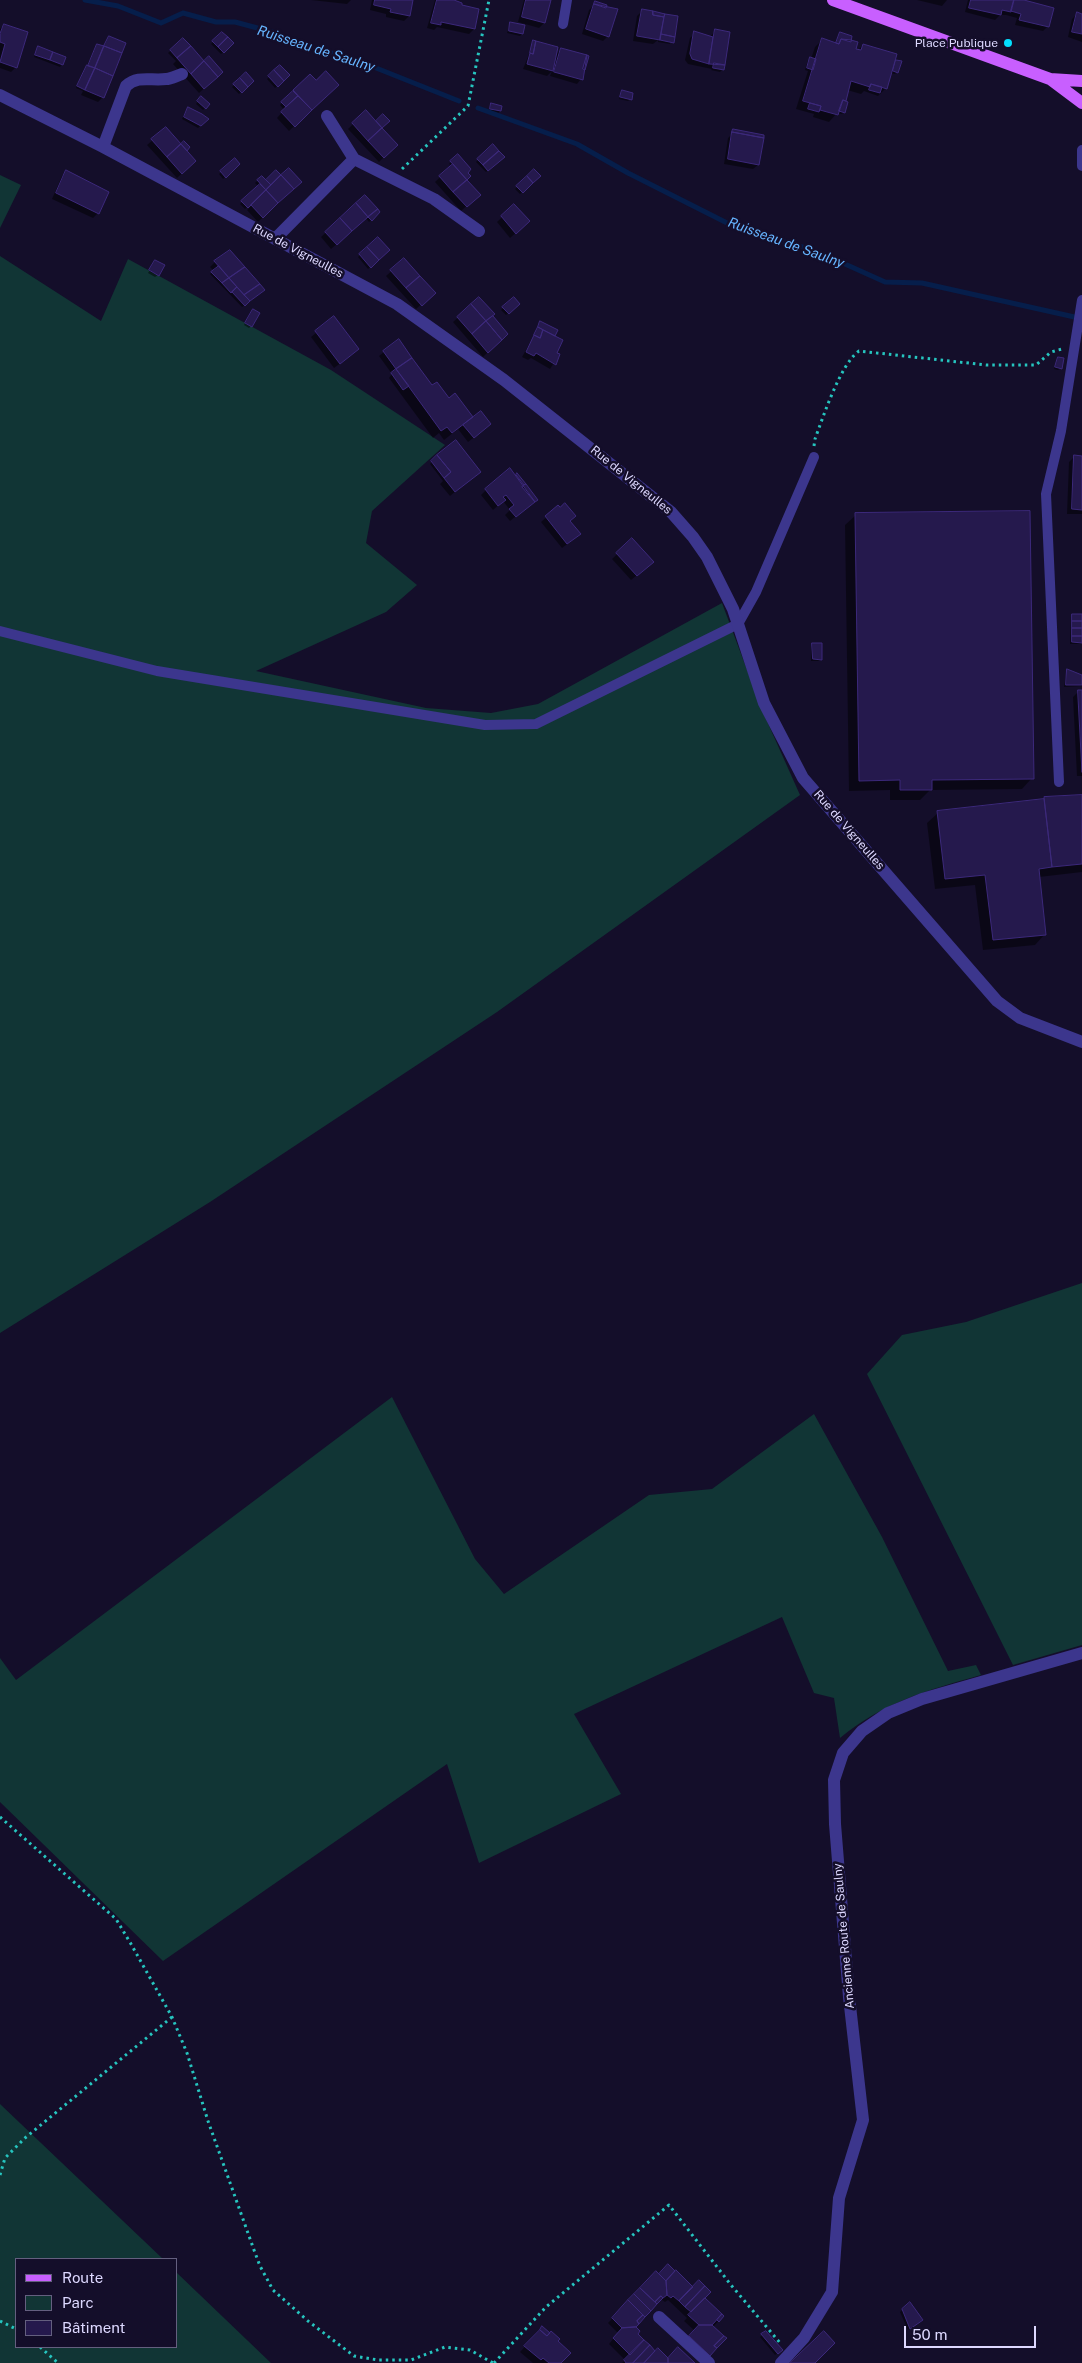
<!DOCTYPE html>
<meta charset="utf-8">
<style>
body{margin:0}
#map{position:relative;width:1082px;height:2363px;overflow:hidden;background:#140e2a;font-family:"Public Sans",sans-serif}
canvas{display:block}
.legend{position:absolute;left:15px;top:2258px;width:162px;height:90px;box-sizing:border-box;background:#140e2a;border:1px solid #645f7f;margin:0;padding:6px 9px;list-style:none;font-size:15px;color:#ddd8ff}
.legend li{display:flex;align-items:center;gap:10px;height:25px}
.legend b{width:25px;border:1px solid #645f7f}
.scale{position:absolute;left:904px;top:2326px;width:132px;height:22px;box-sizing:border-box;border:2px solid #ddd8ff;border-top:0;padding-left:6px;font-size:15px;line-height:18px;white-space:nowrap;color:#ddd8ff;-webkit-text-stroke:4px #140e2a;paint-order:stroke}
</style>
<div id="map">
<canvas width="1082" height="2363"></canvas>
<ul class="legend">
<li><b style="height:6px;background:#c85fff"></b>Route</li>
<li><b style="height:14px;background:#113535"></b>Parc</li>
<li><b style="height:14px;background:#25194d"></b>Bâtiment</li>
</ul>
<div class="scale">50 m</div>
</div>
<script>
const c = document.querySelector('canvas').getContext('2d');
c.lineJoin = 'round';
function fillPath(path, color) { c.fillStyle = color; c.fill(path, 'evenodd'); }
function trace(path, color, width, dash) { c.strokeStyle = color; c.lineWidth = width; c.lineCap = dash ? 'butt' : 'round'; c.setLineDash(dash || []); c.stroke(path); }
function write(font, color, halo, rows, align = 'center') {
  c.font = font + ' "Public Sans",sans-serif'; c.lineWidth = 5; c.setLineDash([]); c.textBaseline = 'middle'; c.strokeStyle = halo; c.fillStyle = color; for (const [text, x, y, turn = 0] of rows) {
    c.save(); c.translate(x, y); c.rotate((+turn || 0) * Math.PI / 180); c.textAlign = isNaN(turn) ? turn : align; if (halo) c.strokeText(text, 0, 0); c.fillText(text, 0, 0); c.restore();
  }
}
const green = new Path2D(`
 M0,175l21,10 -21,43z
 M0,256l101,65 27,-62 203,111 114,75 -73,66 -6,32 51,42 -31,27 -130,59 170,37 65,5 47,-9 184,-101 40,107 38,85 -303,217 -287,190 -210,131z
 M1082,1283v362l-69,20 -146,-291 35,-39 64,-13z
 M392,1397l83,162 29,35 145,-99 63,-6 102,-75 68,123 66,134 28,-6 5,10c-56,16 -95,26 -141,63l-6,-40 -20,-5 -32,-76 -208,97 47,80 -142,69 -32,-99 -284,197 -163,-159v-144l16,22z
 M0,2104l163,155h-147v88h160v-75l95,91h-271z`);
const shadow = new Path2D(`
 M311,0h40l-4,4z
 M372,0h40l-3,16 -5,5 -18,-4v-3l-16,-4z
 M435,0h18l7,6 14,23 -5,5 -32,-7 -3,3 -7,-2z
 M524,0h26l-6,23 -5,5 -21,-6z
 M917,0h30l-5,6z
 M968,0h55l25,26 -5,5 -28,-6 2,-7 -11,-3h-6l-5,5 -30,-8z
 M594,5l22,4 -8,27 -5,5 -21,-7 7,-24z
 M642,11l35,6 -7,27 -12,-2v-2l-5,4 -20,-3 4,-25z
 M1077,14l5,1v27l-14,-5 4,-18z
 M511,23l11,11 -2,2 -13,-3z
 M4,25l12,42 -5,5 -11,-4v-39z
 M715,31l7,39 -2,2 -9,-2 1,-1 -24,-5 -3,-4 5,-22 5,-5 15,4z
 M222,33l10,10 -11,11 -10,-10z
 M840,34l9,7 6,8 3,1 5,-5 37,17 -3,10 -2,2 -4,-1 -5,15 -8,8 -14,-5 -3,3 -14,-4 -4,11 1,11 -2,2 -5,-1 -8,9 -16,-5 1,-3 -18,-5 12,-38 -3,-1 3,-10 3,-1 4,-12 7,-7 13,4z
 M109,37l-6,60 -5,5 -17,-7 2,-4 -7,-3 20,-41 2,-2 5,2z
 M183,40l21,23 7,19 -12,11 -26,-29 3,-3 -8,-8z
 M534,42l21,14 6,-7 20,30 -4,5 -27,-8 2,-5 -5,5 -24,-7z
 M39,47l23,17 -2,3 -26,-10z
 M280,66l8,9 -13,13 -8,-9z
 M246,74l6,7 -13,13 -7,-7z
 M310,76l6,6 21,3 -48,46 -12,-13 7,-8 -4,-5z
 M622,91l9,8 -3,2 -9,-2z
 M201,98l8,6 -6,6 -7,-6z
 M491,105l9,6 -2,2 -9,-2z
 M186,111l21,8 -9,9 -16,-9z
 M366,112l10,11 7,-7 5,5 -7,7 15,17 -17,17 -31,-33z
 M166,129l29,32 -18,17 -30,-33z
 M733,133l25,32 -5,4 -29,-5 4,-26z
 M493,146l10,11 -17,15 -10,-10z
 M458,156l8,17v7l8,19 -13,12 -26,-29 17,-16 -3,-2z
 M235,160l3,4 -15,15 -4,-5z
 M67,171l31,42 -5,5 -41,-19 10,-23z
 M534,171l5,5 -19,18 -5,-5z
 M276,172l5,5 19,5 -42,40 -11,-12 6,-6 -2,-1 -6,6 -5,-5 19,-17 -4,-4 2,-2 5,-4 4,5z
 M365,196l14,16 -10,10 -3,-4 -35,31 -10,-12z
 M514,206l15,15 -19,17 -13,-16z
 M378,239l10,11 -20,19 -10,-12z
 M404,260l30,33 -18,16 -30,-33z
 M215,262l47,30 -20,15 -32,-33 4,-3 -4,-4z
 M154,264l4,11 -3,2 -7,-4z
 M479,299l27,35 -23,23 -30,-35z
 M514,299l4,5 -12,11 -5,-5z
 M251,312v14l-2,2 -5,-3z
 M334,318l19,36 -19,14 -23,-31z
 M541,323l16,8 -4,6 3,16 3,2 -9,14 -19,-11 -3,2 -6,-3z
 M384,352l64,47 20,23 17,7 -17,13 -10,-13 -14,11 -5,-7 -6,5 -44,-60 3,-4 -13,-18z
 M1058,358l3,10 -3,2 -4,-1z
 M438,456l36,20 -24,20 -10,-12 3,-3 -13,-17z
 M1074,457h8v57h-15l2,-52z
 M524,484l12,16 -26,21 -5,-6 5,-5 -7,-9 -10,9 -12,-15 5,-5 35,-4z
 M558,507l11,14 5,18 -12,9 -21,-26z
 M856,515l176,263 -10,11 -92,1 -10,10h-30v-10l-41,1 -4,-266z
 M632,540l15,27 -16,13 -19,-21z
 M1073,615h9l-1,29h-11l1,-27z
 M813,644l8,15 -2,2h-8v-15z
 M1067,670l15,7v9l-18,1z
 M1078,692h4v84h-5l-4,-79z
 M1082,796v76l-43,5 6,57 -10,11 -52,5 -8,-65 -40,4 -8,-66 11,-10 104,-13 3,-2z
 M668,2266l55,50 -10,11 12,11 -40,3 10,-10 -11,-10 3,-3 -19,-18 -3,2 -4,-3 -27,28 2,7 19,18 13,7 25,4h-71l3,-3 -16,-16 9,-11 -10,-10 48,-50 3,3z
 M910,2304l9,18 -11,8 -8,-18z
 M766,2332l15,18 -6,5 -15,-18z
 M538,2333l18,9 3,21h-26l-13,-11z`);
const stream = new Path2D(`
 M85,0l33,6 43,17 22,-10 33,9h19l41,11 16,9 64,18 103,41
 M478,108l99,36 51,29 109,55 79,23 69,31 37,1 157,35`);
const building = new Path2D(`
 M375,0h38l-3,16 -20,-4 1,-3 -17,-4z
 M437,0h17l8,3v2l17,4 -4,20 -34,-7v3l-10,-2z
 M526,0h25l-6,23 -23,-6z
 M971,0h43l-3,12 -9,-2 -1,5 -32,-7z
 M1014,0h10l30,8 -5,19 -30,-7 2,-6 -10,-3z
 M595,1l12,4 -1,3 -12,-4z
 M594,4l24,5 -9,28 -23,-8z
 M642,9l11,2v4l11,2 -4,23 -23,-4z
 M653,11l12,3 -1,3 -11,-2z
 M1077,12l5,2v20l-10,-2z
 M665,14l13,2 -3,21 -14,-3z
 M510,22l15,3 -2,9 -14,-3z
 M4,24l24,8 -11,36 -17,-6 5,-18 -5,-2v-8z
 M715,29l15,3 -5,33 -16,-1z
 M694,31l19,6 -4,27 -17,-5 -2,-5z
 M222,32l6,5 -10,10 -6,-6z
 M840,32l12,4 -1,6 -10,-3 -2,5 -3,-1z
 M661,34l14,3 -1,6 -14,-3z
 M109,36l17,7 -4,10 -18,-7z
 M228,37l6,6 -10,10 -6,-6z
 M183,38l8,8 -14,12 -7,-8z
 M822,38l17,6 2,-5 10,1 7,2 -2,7 5,1 2,-6 34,10 -10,35 -16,-5 -1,3 -19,-6 -5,20 -3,-1 -5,15 -18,-5 1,-4 -18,-5z
 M533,40l3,1 -3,13 -3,-1z
 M536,41l22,6 -5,24 -26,-7 3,-11 3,1z
 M97,44l7,2 -9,22 -7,-2z
 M38,46l15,6 -3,8 -15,-5z
 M104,46l18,7 -9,23 -18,-8z
 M191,46l13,15 -13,13 -14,-16z
 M561,48l26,7 -4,25 -29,-8z
 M53,52l13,5 -3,8 -13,-5z
 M587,55l2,1 -4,14 -2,-1z
 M209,56l14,16 -5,5 -14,-16z
 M810,57l6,2 -3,11 -6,-2z
 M896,60l6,1 -4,12 -5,-2z
 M204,61l14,16 -14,12 -13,-15z
 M714,63l11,2 -1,5 -11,-2z
 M87,65l8,3 -10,22 -8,-4z
 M280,65l10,10 -6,6 -10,-11z
 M95,68l18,8 -9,22 -19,-8z
 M274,70l10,11 -6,6 -10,-11z
 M326,71l13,14 -27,25 -19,-20 17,-16 6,6z
 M246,72l8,9 -6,6 -8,-9z
 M240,78l8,9 -6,6 -9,-9z
 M871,84l11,3 -2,6 -11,-3z
 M622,90l11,3 -1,7 -12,-3z
 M293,91l5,5 -12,11 -5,-5z
 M201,96l9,8 -4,5 -9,-8z
 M298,96l14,14 -17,17 -14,-15z
 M843,100l5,2 -3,11 -6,-2z
 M491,103l11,3 -1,5 -11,-2z
 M810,103l11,3 -2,6 -11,-3z
 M188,107l14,7 7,5 -8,7 -17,-9z
 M366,110l16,18 -14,13 -16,-18z
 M383,114l7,7 -8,7 -6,-7z
 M166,127l15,17 -14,13 -16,-18z
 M382,128l16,17 -14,13 -16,-17z
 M733,129l31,6v3l-32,-6z
 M732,132l32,6 -5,27 -31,-6z
 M184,141l6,6 -3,4 -6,-7z
 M181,144l15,17 -14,13 -15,-17z
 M493,144l6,7 -16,14 -6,-6z
 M499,151l6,6 -17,14 -5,-6z
 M458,154l13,15 -3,4 3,3 -4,4 -17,-19z
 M235,158l5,6 -14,14 -6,-7z
 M453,164l14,16 -14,12 -14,-16z
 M289,168l13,14 -8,7 -13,-14z
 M534,169l7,7 -8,7 -6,-7z
 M66,170l43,22 -10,22 -43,-21z
 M276,170l5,5 -10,10 -5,-5z
 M281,175l13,14 -16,14 -12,-13z
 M262,176l9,9 -5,5 -9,-10z
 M527,176l6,7 -10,10 -7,-7z
 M467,180l14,15 -14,12 -14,-15z
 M260,184l6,6 -18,18 -7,-7z
 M266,190l12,13 -15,15 -12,-13z
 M365,195l13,14 -10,8 -12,-14z
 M356,203l12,14 -16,14 -12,-13z
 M514,204l16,17 -14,13 -15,-18z
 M378,209l2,3 -8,9 -4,-4z
 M340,218l12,13 -15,14 -12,-13z
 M378,237l12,13 -11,10 -12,-13z
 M367,247l12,13 -8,8 -12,-14z
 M230,250l15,17 -16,11 -15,-17z
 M404,258l16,18 -14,12 -16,-18z
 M155,260l10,5 -6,11 -10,-6z
 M219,266l10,12 -7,5 -11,-11z
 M245,267l15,17 -16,11 -15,-17z
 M420,276l16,17 -14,13 -16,-18z
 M229,278l8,9 -6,6 -9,-10z
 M260,284l5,6 -15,11 -6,-6z
 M237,287l13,14 -5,5 -13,-14z
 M479,297l16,17 -9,7 -15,-17z
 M514,297l6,7 -11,10 -7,-7z
 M471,304l15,17 -14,13 -15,-17z
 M253,309l7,4 -8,14 -7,-4z
 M334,316l25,33 -19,15 -25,-33z
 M493,316l15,18 -6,6 -16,-19z
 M486,321l16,19 -14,13 -16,-19z
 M540,321l18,9 -3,6 -17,-9z
 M538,327l5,3 -3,8 -6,-3z
 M543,330l20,10 -6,13 3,1 -4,11 -20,-12 -2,3 -8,-4 8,-17 6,3z
 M399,339l13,19 -16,11 -13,-18z
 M1058,357l6,1 -2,11 -7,-2z
 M412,358l20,27 5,-3 12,16 6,-5 18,24 -21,16 -5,-6 -6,4 -45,-62z
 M396,369l13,17 -6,4 -12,-17z
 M481,411l10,13 -17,14 -11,-13z
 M456,440l25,32 -26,20 -11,-14 7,-6 -14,-17z
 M437,455l14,17 -7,6 -13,-17z
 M1074,455l8,1v54l-10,-1z
 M510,468l25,34 -19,15 -7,-8 5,-4 -8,-10 -3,2 3,3 -8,6 -13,-17z
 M517,473l9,11 -2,1 -8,-10z
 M526,484l12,16 -3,2 -13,-15z
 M565,503l11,13 -6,5 11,13 -14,10 -22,-28 13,-11 2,2z
 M1030,511l4,268 -102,1v10h-32v-10l-41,1 -4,-268z
 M632,538l22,24 -17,14 -21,-23z
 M1072,614h10v7h-10z
 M1072,621h10v7h-10z
 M1072,628h10v8h-10z
 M1072,636h10v7l-10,-1z
 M812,643h10v17l-9,-1z
 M1067,669l15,6v10h-16z
 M1078,690h4v82z
 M1082,795v69l-30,3 -8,-70z
 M1044,799l8,68 -13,2 7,66 -53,5 -8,-65 -40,4 -8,-68z
 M668,2264l7,7 -9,10 -7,-7z
 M676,2270l17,17 -14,14 -6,-5 -2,2 -4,-3 -1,-14z
 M656,2271l10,10 1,14 -4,3 -2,-2 -6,6 -15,-14z
 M699,2280l6,6 -20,21 -6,-6z
 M705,2286l6,6 -20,20 -6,-5z
 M640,2288l17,16 -6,7 -17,-17z
 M634,2294l17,17 -6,6 -17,-17z
 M661,2296l2,2 -6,6 -2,-2z
 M705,2298l17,16 -10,11h-13l-11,-10z
 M628,2300l15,15 -6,6 2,3 -3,3 -14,1 -10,-10z
 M910,2302l13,18 -13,9 -8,-20z
 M722,2314l2,2 -5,6 -2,-2z
 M643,2315l2,2 -6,7 -2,-3z
 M699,2325h13l12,11 -10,10 3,2 -7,8 -21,-20z
 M542,2326l8,7 -3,3 -7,-6z
 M636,2327l4,4 -2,3 6,6 -14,15 -17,-17 9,-10z
 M540,2330l7,6 4,-5 9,8 -2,2 13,12 -10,10h-12l-6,-5 -2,2 -17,-14z
 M766,2331l17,19 -5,4 -17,-20z
 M824,2331l11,12 -20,20h-25z
 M724,2336l3,2 -10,10 -3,-2z
 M644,2340l6,5 -17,18h-7l-2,-3z
 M650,2345l5,6 -11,12h-11z
 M678,2347l17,16h-27v-5z
 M658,2348l10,10v5h-24z`);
const path = new Path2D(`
 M402,169l66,-63 21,-106
 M814,446l1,-7c8,-22 26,-76 44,-88l127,14h50l15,-13 11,-3
 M0,1817l116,102 15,25 41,73 15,36 21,68 46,129 6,16 13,24 35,31 46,35 24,4h33l34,-13 25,3 23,13
 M0,2175l5,-17 20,-20 147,-121
 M0,2321l16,8
 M40,2347l18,16
 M494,2363l52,-56 123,-102 62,80 50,59`);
const lane = new Path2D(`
 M563,24l4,-24
 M1082,150v16
 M0,631l157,40 328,54 51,-1 202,-100 18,-32 58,-135
 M1059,782l-13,-288 15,-63 21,-131`);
const street = new Path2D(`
 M0,95l103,52 294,157 107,76 167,132 22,25 14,20 26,52 31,94 39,75 194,223 23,17 62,24
 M327,116l27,43 80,40 45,32
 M103,147l23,-61c12,-11 25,-5 40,-7 5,0 10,-3 16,-5
 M275,239l79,-80
 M659,2317l50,46
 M781,2363l23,-25 28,-46 7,-94 24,-78 -14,-123 -14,-173 -1,-44 9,-27 19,-22 26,-18 34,-14 160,-46`);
const primary = new Path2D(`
 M833,0l217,79 32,24
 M1050,79l32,2`);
const markers = [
 [1008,43,5,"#04dfff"]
];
const poiNames = [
 ["Place Publique",998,43]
];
const streetNames = [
 ["Rue de Vigneulles",298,251,28],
 ["Rue de Vigneulles",631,480,39],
 ["Rue de Vigneulles",849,830,49],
 ["Ancienne Route de Saulny",844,1936,-95]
];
const waterNames = [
 ["Ruisseau de Saulny",316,49,18],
 ["Ruisseau de Saulny",786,243,20]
];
fillPath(green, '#113535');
fillPath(shadow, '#0007');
trace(stream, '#061e4b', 5);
fillPath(building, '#25194d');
trace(building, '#3c297b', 1);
trace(path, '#26c5bf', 3, [2.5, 4]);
trace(lane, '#3c368d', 10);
trace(street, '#3c368d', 12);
trace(primary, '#c85fff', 12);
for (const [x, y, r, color] of markers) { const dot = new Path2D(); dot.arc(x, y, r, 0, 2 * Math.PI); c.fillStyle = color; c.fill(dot); trace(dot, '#140e2a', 2); }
write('12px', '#ddd8ff', '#140e2a', poiNames, 'right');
write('12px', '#ddd8ff', '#140e2a', streetNames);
write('italic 14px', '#66b4ff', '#140e2a', waterNames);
</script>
